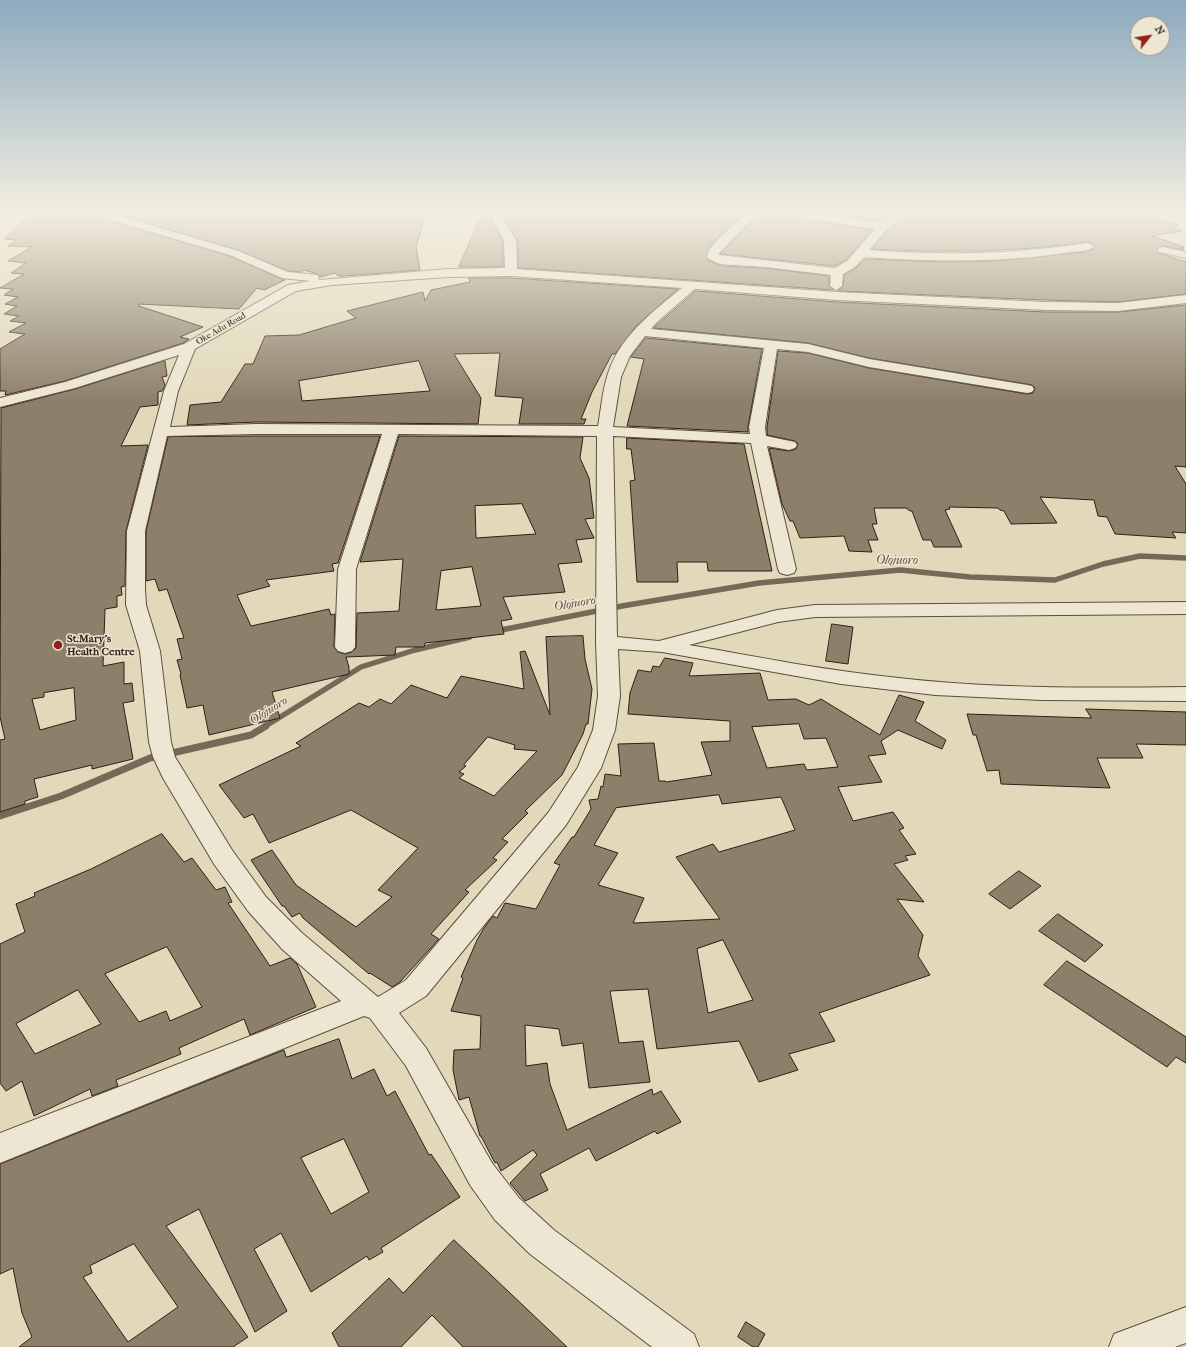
<!DOCTYPE html>
<style>
body{margin:0}
#map{position:relative;width:1186px;height:1347px;overflow:hidden;background:#e2d9ba;font-family:"IM FELL French Canon",serif}
canvas{display:block}
.north{position:absolute;left:1130px;top:16px;width:40px;height:40px;box-sizing:border-box;background:#ece6d2;border:1px solid #a19687;border-radius:50%;rotate:60deg;font-size:11px;font-weight:700;line-height:16px;text-align:center;color:#301f16}
.north::after{content:'';display:block;margin:auto;width:14px;height:18px;background:#8f2418;clip-path:polygon(50% 0,100% 100%,50% 72%,0 100%)}
</style>
<div id="map">
<canvas width="1186" height="1347"></canvas>
<div class="north">N</div>
</div>
<script>
const c = document.querySelector('canvas').getContext('2d');
c.lineJoin = 'round';
function trace(path, color, width, dash) { c.strokeStyle = color; c.lineWidth = width; c.lineCap = dash ? 'butt' : 'round'; c.setLineDash(dash || []); c.stroke(path); }
function fillPath(path, color) { c.fillStyle = color; c.fill(path, 'evenodd'); }
function write(font, color, halo, rows, align = 'center') {
  c.font = font + ' "IM FELL French Canon",serif'; c.lineWidth = 3; c.setLineDash([]); c.textBaseline = 'middle'; c.strokeStyle = halo; c.fillStyle = color; for (const [text, x, y, turn = 0] of rows) {
    c.save(); c.translate(x, y); c.rotate((+turn || 0) * Math.PI / 180); c.textAlign = isNaN(turn) ? turn : align; if (halo) c.strokeText(text, 0, 0); c.fillText(text, 0, 0); c.restore();
  }
}
const streamFar1 = new Path2D(`
 M496,631l126,-25 137,-23 141,-13 70,7 85,3 48,-16 37,-8 46,2
 M264,727l97,-60 54,-17 55,-13`);
const stream = new Path2D(`
 M0,816l61,-20 89,-38 101,-23 15,-9`);
const building = new Path2D(`
 M32,213h60l2,3 135,40 56,24 -21,10 -7,-2 -18,21 -100,-5v2l64,21 -23,10 9,2 -6,4 -118,38 -60,14 1,-4h-6v-42l25,-15 -16,-2 17,-9 -16,-2 9,-5 -15,-2 13,-8 -12,-2 13,-7 -14,-2 9,-6 -13,-1 24,-14 -13,-1 15,-10 -18,-2 24,-14 -24,-1 8,-6 -11,-1z
 M114,213h312l-10,34 4,23 -77,6h-5l-3,-3 -15,4 -2,-3 -14,-4 -3,2 -13,-1 -50,-21z
 M483,213l7,5 13,22v27h-44z
 M532,213h216l-17,12 -20,20 -5,12 2,3 12,6 45,2 64,8v10l5,4 -316,-22v-28l-15,-23 28,-2z
 M764,213h21l6,4 81,13 -26,30 -11,6 -115,-12 29,-30z
 M820,213h75l-14,8z
 M911,213h230l38,12 -8,2 11,4 -30,5 32,11 -4,1 4,1 -1,1 -20,-4 -7,4 3,3 27,9v32l-68,8 -72,-2 -208,-9 5,-5 1,-11 12,-7 9,-9 77,3 51,-1 90,-9 10,-3 2,-3 -7,-4 -55,6 -54,3h-55l-52,-2 16,-19z
 M469,278h42l167,11 -42,37 -21,28h-3l-20,38 -11,27h5l-2,5h-65l4,-26 -28,-2 5,-43 -46,1 27,44 -3,26 -222,-2 -69,3 3,-20 31,-3 24,-38h8l12,-28 34,-1 57,-17 -9,-7 76,-19 2,9 6,-11 39,-8zM419,361l11,30 -128,10 -3,-20z
 M696,291l141,11 209,10h72l68,-7v162l-11,-1 11,18v49l-14,-1 4,6 -61,-4 -8,-17 -9,-1 -4,-16 -54,-3 17,26 -46,1 -7,-13 -4,-1 -2,-2 -49,-1 1,2 -5,1 17,37h-28l-3,-7h-8l-11,-29h-2l-4,-3h-32l3,16h-5l6,16h-10l4,12 -23,-1 -5,-15 -44,2 -7,-17h-3l-8,-17 -13,-56 20,3 7,-2 2,-5 -3,-3 -28,-6v-8l11,-76 30,2 61,15 158,26 6,-1 2,-5 -3,-3 -163,-27 -61,-15 -154,-15z
 M646,338l116,11 -14,78v5l-121,-6 17,-67 -13,-2z
 M165,361l2,15 -5,1 3,8 -3,6 -4,1v13l-18,2 -19,39 27,-1 -22,86 -1,55 -4,1 1,8 -5,1v11l-12,2 -2,57 21,-4v22l8,-1 2,18 -11,2 10,56 -41,10v-4l-58,14 4,18 -13,4v3l-25,8v-72l5,-1 -5,-22 1,-309 74,-19zM74,688l2,32 -36,10 -8,-31 12,-2v-4z
 M256,436h124l-42,127 -6,1 2,7 -68,9 4,6 -33,9 14,31 78,-17 2,6 4,-1 -1,33 4,5 7,2 7,-2 4,-4 1,-35 42,-2 4,-52 -43,3 39,-126 184,1 -3,21 9,20 5,40 -9,1 9,19 -18,2 6,22 -24,2 7,28 -62,5 9,22 -11,2 3,13 -79,9 -1,4h-28l-1,8 -49,2 3,10v7l-77,18 8,26 -71,17 -6,-30 -16,3 -7,-33 1,-1 -4,-14 5,-1 -5,-20 7,-1 -17,-49 -8,2 -4,-12 -9,2v-50l22,-94zM522,504l14,30 -60,4 -1,-32zM472,567l9,39 -45,4 5,-39z
 M627,438l117,6 28,127h-64l-1,-9h-30l1,20h-41l-7,-101 5,-1 -4,-31h-4z
 M832,624l21,3 -5,37 -22,-3z
 M583,636l2,23 7,30 -4,35h-2l-3,10 -21,41 -37,36 3,2 -26,26 6,3 -15,16 4,2 -32,30 4,2 -38,42 8,5 -39,43 -8,5 -22,-14 -1,1 -66,-56 -3,-5 -8,4 -8,-11h-2l-31,-46 21,-10 24,35 60,42 36,-30 -14,-7 40,-42 -67,-38 -82,33 -16,-29 -9,4 -25,-33 82,-39 -5,-3 63,-40 10,4 11,-8 11,5 20,-19 36,13 14,-22 63,13 -4,-37 5,-1 25,64 -4,-78zM488,737l27,8 -1,4 23,2 -43,45 -35,-18 5,-4 -5,-2 7,-6 -2,-1z
 M665,658l28,5 -4,13 71,-3 8,27 28,-1 13,6 12,-6 59,36 19,-40 25,7 -9,19 31,19 -4,9 -44,-19 -17,11 5,13 -18,2 14,26 -44,5 15,34 40,-9 11,16 -5,2 17,24 -11,2 3,4 -14,4 30,38 -27,-3 26,36 -5,21 12,19 -111,38 16,28 -46,13 9,16 -39,12 -20,-41 -82,8 -9,-60 -38,2 9,52 24,-2 7,41 -61,6 -6,-45 -21,3 -3,-17 -34,-4 1,41 21,-3 3,21 17,46 85,-41 1,6 8,-4 20,31 -24,12 -2,-3 -59,30 -7,-13 -49,26 8,16 -23,11 -15,-18 27,-28 -4,-5 -32,21 -4,-9 -2,1 -14,-27h-1l-11,-39 -10,3 -6,-30 1,-20 26,-1 1,-33 -30,-5 12,-33 -2,-1 16,-37 7,-12 9,-12 4,2 8,-15 31,6 24,-44 -6,-2 18,-26h2l17,-28 -2,-9 9,-1 3,-13 2,1 2,-13 16,2 -3,-32 36,-1 5,38h6l1,1 46,-7 -11,-33 29,-1v-20l-102,-7 2,-21 8,-23 13,2 2,-6 6,1zM799,724l5,15 22,-1 12,29 -31,3 -3,-6 -37,4 -15,-41zM719,795l3,9 59,-7 14,33 -76,22 -6,-8 -37,13 44,62 -87,4 11,-25 -46,-13 20,-32 -24,-8 22,-37zM723,940l30,60 -45,13 -11,-64z
 M1086,709l100,3v33l-50,-1 7,14h-46l13,30 -109,-4 -2,-14 -12,1 -11,-36h-3l-6,-21 124,4z
 M162,834l22,28 8,-4 24,32 9,-3 7,15 -4,1 42,63 20,-8 7,6 19,43 -66,28 -6,-16 -65,29 2,6 -65,26 2,6 -26,10 -2,-7 -56,27 -12,-35 -16,10 -6,-8v-139l25,-12 -9,-28 19,-8 -1,-3 57,-24zM167,947l35,60 -32,14 -4,-10 -27,11 -34,-48zM78,990l23,34 -66,30 -19,-30z
 M1019,871l22,15 -31,23 -21,-15z
 M1058,914l45,31 -18,17 -46,-31z
 M1067,961l119,76v26l-10,-6 -9,10 -123,-82z
 M339,1039l13,40 22,-10 13,27 8,-5 34,64 2,-1 29,43 -79,51 2,4 -14,8 -2,-4 -56,36 -30,-59 -27,16 33,62 -32,21 -56,-123 -33,17 82,111 -15,10h-214l13,-10 -10,-24 -9,-45 -13,6v-110l284,-114 2,7zM344,1139l25,53 -38,22 -30,-56zM134,1244l44,63 -50,35 -45,-65 9,-4 -2,-7z
 M454,1240l113,107h-104l-31,-32 -31,32h-62l-7,-14 57,-55 14,15z
 M746,1322l19,12 -7,13h-5l-15,-10z`);
const minor = new Path2D(`
 M93,213h16l129,38 50,21 30,3 1,5 129,-11 57,-1 -1,-28 -15,-27h10l17,27 1,29 320,23 209,10 72,1 68,-8v8l-68,8 -72,-1 -209,-10 -142,-11 -38,33 -6,7 157,15 61,15 158,26 5,1 2,3 -2,3 -5,1 -158,-26 -61,-15 -31,-3 -12,78 1,9 29,6 2,3 -2,3 -6,2 -22,-4 29,123 -2,4 -7,2 -7,-2 -2,-4 -27,-126 -138,-7 4,201 42,4 118,-31 38,-5 371,-3v12l-371,3 -37,5 -89,23c70,12 139,26 210,33 95,11 191,10 287,9v14l-144,-1 -107,-5 -94,-11 -179,-32 -44,-3 2,47 -5,34 -14,38 -35,57 -140,171 -27,17 27,35 66,115 27,35 35,32 140,104 5,13h-47l-122,-93 -35,-34 -25,-35 -64,-119 -36,-48 -6,-2 -364,147v-30l341,-132 -59,-52 -34,-38 -34,-47 -51,-86 -10,-21 -4,-15 -9,-91 -14,-46 1,-74 37,-140 15,-36 -104,33 -75,19v-9l65,-16 119,-38 104,-59 22,-4 -28,-3 -52,-23 -136,-40zM511,276l171,12c-30,24 -65,51 -75,89 -5,16 -6,33 -9,49l-342,-2 -86,3 8,-36 17,-42 101,-58 36,-6 116,-8zM645,336l119,12 -15,79 1,7 -137,-7 8,-50 9,-21zM256,434h126l-44,135 -3,78 3,4 7,2 7,-2 3,-4 1,-78 42,-135 199,2 -1,206 2,54 -5,34 -15,37 -30,46 -142,167 -28,17 -76,-64 -36,-36 -34,-47 -57,-93 -4,-15 -11,-91 -14,-46 -1,-16v-58l22,-95z
 M751,213h12l-15,10 -29,30v2l116,13 12,-7 28,-32 -84,-13 -5,-3h25l70,10 17,-10h12l-23,16 -18,21c74,6 146,4 219,-7l6,3c-4,6 -17,5 -23,6 -69,11 -138,10 -207,5l-9,10 -12,7 -1,12 -6,4 -6,-4 1,-11 -66,-8 -45,-3 -11,-5 -2,-2c0,-12 33,-38 44,-44z
 M1163,247l23,5v6l-27,-6 -2,-2 2,-2z
 M1186,1307v36l-11,4h-66l5,-13z`);
const markers = [
 [58,645,5,"#8f2418"]
];
const farStreetnames = [
 ["Oke Adu Road",221,329,-30]
];
const poiNames = [
 ["St.Mary's",67,639],
 ["Health Centre",67,652]
];
const waterNames = [
 ["Olojuoro",897,561],
 ["Olojuoro",575,604,-10],
 ["Olojuoro",269,711,-32]
];
trace(streamFar1, '#766957', 5.5);
trace(stream, '#766957', 7);
fillPath(building, '#8d806b');
trace(building, '#301f16', 1);
trace(minor, '#5c4e3f', 2);
fillPath(minor, '#ece6d2');
const sky = c.createLinearGradient(0, 0, 0, 401);
sky.addColorStop(0, '#8daabf');
sky.addColorStop(0.53, '#f2eee0');
sky.addColorStop(1, '#f2eee000');
c.fillStyle = sky;
c.fillRect(0, 0, 1186, 401);
for (const [x, y, r, color] of markers) { const dot = new Path2D(); dot.arc(x, y, r, 0, 2 * Math.PI); c.fillStyle = color; c.fill(dot); trace(dot, '#ece6d2', 1.5); }
write('9px', '#301f16', '#ece6d2', farStreetnames);
write('bold 11px', '#301f16', '#ece6d2', poiNames, 'left');
write('italic 12px', '#594a3c', '#ece6d2', waterNames);
</script>
